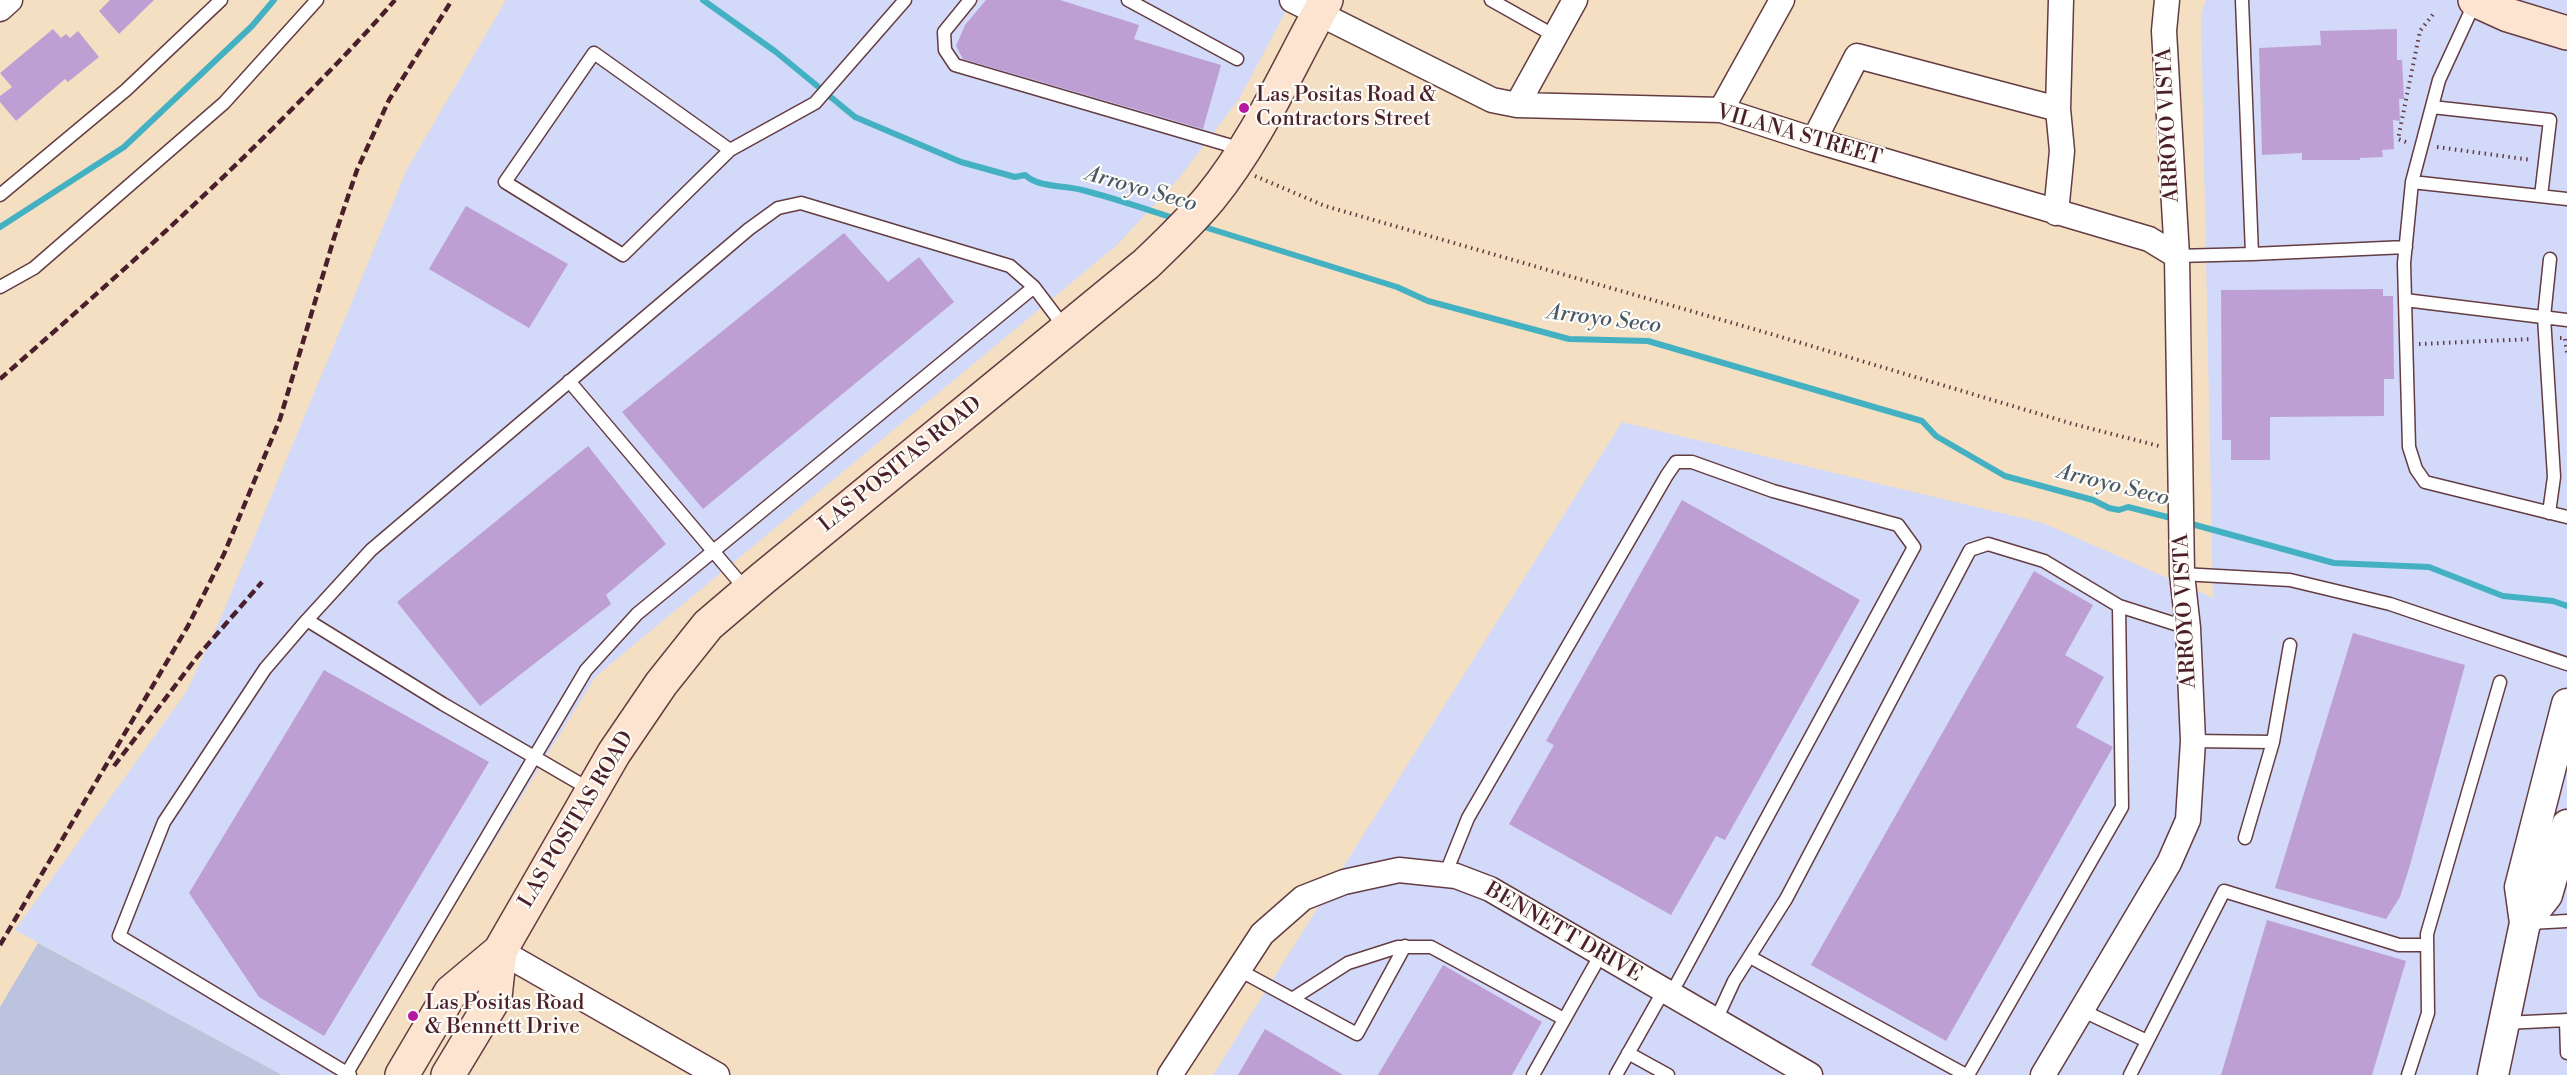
<!DOCTYPE html>
<style>
body{margin:0}
canvas{display:block;background:#f4dfc3}
</style>
<canvas width="2567" height="1075"></canvas>
<script>
const c = document.querySelector('canvas').getContext('2d');
c.lineJoin = 'round';
function fillPath(path, color) { c.fillStyle = color; c.fill(path, 'evenodd'); }
function trace(path, color, width, dash) { c.strokeStyle = color; c.lineWidth = width; c.lineCap = dash ? 'butt' : 'round'; c.setLineDash(dash || []); c.stroke(path); }
function write(font, color, halo, rows, align = 'center') {
  c.font = font + ' "Libre Bodoni",serif'; c.lineWidth = 4.5; c.setLineDash([]); c.textBaseline = 'middle'; c.strokeStyle = halo; c.fillStyle = color; for (const [text, x, y, turn = 0] of rows) {
    c.save(); c.translate(x, y); c.rotate((+turn || 0) * Math.PI / 180); c.textAlign = isNaN(turn) ? turn : align; if (halo) c.strokeText(text, 0, 0); c.fillText(text, 0, 0); c.restore();
  }
}
const built = new Path2D(`
 M506,0h786l-53,99 -59,78 -63,68 -522,432 -244,398h-69l-267,-145 172,-239 35,-76 185,-446z
 M2206,0h361v1075h-1354l409,-653 421,101 170,75 -12,-584z`);
const industrial = new Path2D(`
 M38,943l244,132h-282v-68z`);
const stream = new Path2D(`
 M703,0l73,52 79,65 106,45 54,15 10,-2c14,13 39,10 57,15 32,8 63,19 95,29
 M1198,225l199,62 31,14 141,38 79,2 274,80 14,15 69,40 88,24 16,8 10,2 9,-3 47,12
 M0,227l124,-80 128,-121 22,-26
 M2188,523l146,40 95,4 74,29 50,5 14,5`);
const building = new Path2D(`
 M110,0h44l-35,34 -20,-23z
 M986,0h74l79,25 -5,14 87,26 -18,64 -240,-70 -7,-13 9,-21z
 M53,29l8,9 5,-4 4,4 8,-7 21,26 -31,25 -3,-3 -49,42 -16,-19v-6l12,-9 -12,-14z
 M2397,29v31h5l2,39h-5l1,22 -7,-1 1,29 -12,1 1,7 -23,1v2h-58v-7l-40,2 -3,-107 62,-3 -1,-14z
 M466,206l102,58 -39,64 -100,-59z
 M844,233l44,49 31,-25 35,45 -251,207 -81,-97z
 M2383,289v7h10l1,83h-10v37l-114,1v43h-39v-20h-9l-1,-150z
 M588,446l78,98 -60,51 5,9 -131,102 -83,-104z
 M1682,500l178,100 -135,240 -9,-4 -45,79 -162,-91 45,-79 -8,-4z
 M2034,571l59,34 -28,50 39,22 -28,50 37,20 -167,294 -135,-76z
 M2353,633l112,32 -55,200 -10,32 -14,22 -111,-31z
 M324,670l165,92 -165,274 -65,-39 -70,-104z
 M2267,920l139,41 -34,114h-151z
 M1443,965l99,57 -30,53h-134z
 M1265,1029l78,46h-105z`);
const path = new Path2D(`
 M2406,142l-8,-3 22,-108 14,-18
 M2437,147l94,13
 M1255,176l70,30 446,128 302,90 86,22
 M2560,338h5l2,15
 M2419,344l113,-5`);
const service = new Path2D(`
 M970,0l-26,32 1,18 10,15 287,84
 M1128,0l109,59
 M1491,0l64,36
 M2242,0l10,254 154,-7
 M2476,0l-37,80 -27,102 -8,81 5,184 7,22 9,13 142,35
 M2432,107l118,13 -9,76
 M730,150l-136,-97 -89,129 118,73 107,-105 85,-47 90,-103
 M2412,182l155,17
 M0,195l126,-105 95,-90
 M2177,256l75,-2
 M0,287l34,-19 190,-165 93,-103
 M2405,300l162,20
 M569,381l178,210
 M2549,513l5,-36 -10,-160 6,-58
 M2182,574l108,6 100,24 177,60
 M307,620l136,84 148,86
 M2193,741l80,1 17,-97
 M2245,838l28,-96
 M1445,875l23,-57 199,-343 9,-13h16l81,29 125,34 16,22 -243,447
 M2529,923l38,-2
 M1750,957l216,118
 M1239,970l118,64 48,-88
 M1292,999l56,-36 50,-16h33l133,72
 M2081,1010l66,31
 M1716,1020l18,-39 52,-82 184,-349 18,-6 56,17 75,45 69,22
 M2566,1021l1,32
 M2505,1023l62,-3
 M1628,1053l40,22
 M347,1073l239,-403 51,-56 397,-327
 M350,1075l-231,-139 45,-114 101,-153 42,-49 64,-70 378,-321 29,-21 23,-5 209,63 24,21 31,41
 M1533,1075l68,-121
 M1616,1075l48,-85
 M1968,1075l154,-268 -3,-201
 M2130,1075l94,-184 175,54h28
 M2408,1075l20,-62 -1,-79 73,-252`);
const minor = new Path2D(`
 M1292,0l200,100 25,5 204,5 93,30 335,99 28,17
 M0,9l10,-9
 M1517,105l58,-105
 M1721,110l61,-110
 M1814,140l43,-84 201,53
 M2056,213l6,-62 -4,-42 3,-109
 M500,951l217,124
 M1170,1075l92,-141 41,-36 41,-16 55,-12 57,6 34,13 320,186
 M2043,1075l126,-212 19,-43 5,-79 -5,-113 -6,-54 -5,-318 -13,-225 3,-31`);
const tertiary = new Path2D(`
 M2525,923l22,-28 20,-70
 M2493,1075l32,-152 -5,-36 47,-183`);
const secondary = new Path2D(`
 M2475,0l33,15 59,18
 M402,1075l49,-83 49,-41 114,-198 47,-69 47,-59 54,-46 384,-315c22,-21 44,-42 64,-66 48,-59 79,-132 116,-198
 M448,1075l47,-78 5,-46`);
const rail = new Path2D(`
 M0,379c102,-89 203,-179 298,-276 33,-33 66,-67 97,-103
 M114,766l83,-109 65,-75
 M0,945l188,-319 36,-72 56,-135 54,-181 23,-68 32,-70 63,-100`);
const markers = [
 [1244,108,6,"#b5179e"],
 [413,1016,6,"#b5179e"]
];
const poiNames = [
 ["Las Positas Road &",1256,96],
 ["Contractors Street",1256,120],
 ["Las Positas Road",425,1004],
 ["& Bennett Drive",425,1028]
];
const streetNames = [
 ["ARROYO VISTA",2169,125,-93],
 ["VILANA STREET",1799,136,16],
 ["LAS POSITAS ROAD",901,465,-39],
 ["ARROYO VISTA",2186,611,-93],
 ["LAS POSITAS ROAD",577,820,-59],
 ["BENNETT DRIVE",1563,933,30]
];
const waterNames = [
 ["Arroyo Seco",1141,190,16],
 ["Arroyo Seco",1604,320,7],
 ["Arroyo Seco",2113,486,14]
];
fillPath(built, '#d2d9f9');
fillPath(industrial, '#bcc3de');
trace(stream, '#44b1c2', 6);
fillPath(building, '#be9fd4');
trace(service, '#643c42', 15);
trace(minor, '#643c42', 27);
trace(tertiary, '#643c42', 33);
trace(secondary, '#643c42', 36);
trace(path, '#643c42', 4, [1.5, 4.5]);
trace(service, '#fff', 12);
trace(minor, '#fff', 24);
trace(tertiary, '#fff', 30);
trace(secondary, '#fde4d1', 33);
trace(rail, '#4a1f2b', 4.5, [9, 4.5]);
for (const [x, y, r, color] of markers) { const dot = new Path2D(); dot.arc(x, y, r, 0, 2 * Math.PI); c.fillStyle = color; c.fill(dot); trace(dot, '#fdfcf7', 2); }
write('21px', '#4a1f2b', '#fdfcf7', poiNames, 'left');
write('21px', '#4a1f2b', '#fdfcf7', streetNames);
write('italic 22px', '#485967', '#fdfcf7', waterNames);
</script>
